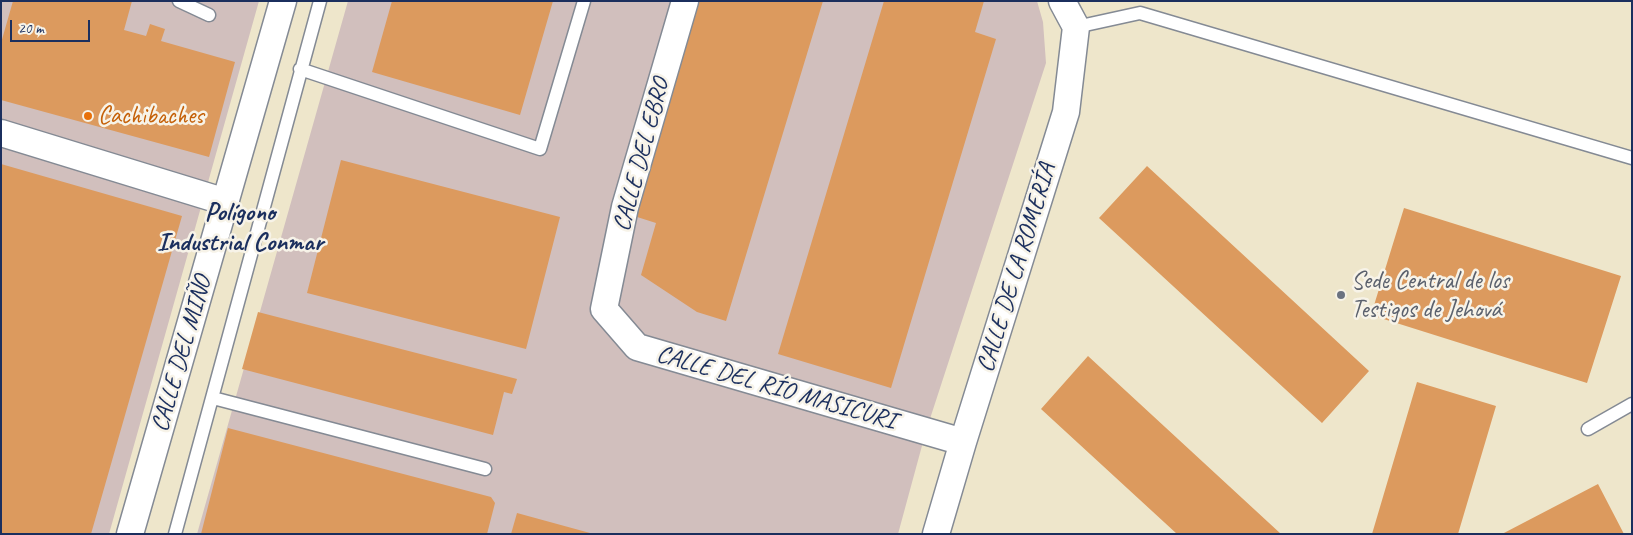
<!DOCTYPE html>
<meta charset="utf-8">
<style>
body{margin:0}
#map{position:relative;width:1633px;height:535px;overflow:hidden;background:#eee6cb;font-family:Caveat,sans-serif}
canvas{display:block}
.frame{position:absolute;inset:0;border:2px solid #1b2f5e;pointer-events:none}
.scale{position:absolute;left:10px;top:20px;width:80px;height:22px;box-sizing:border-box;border:2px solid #1b2f5e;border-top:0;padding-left:6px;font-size:15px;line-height:18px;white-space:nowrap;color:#1b2f5e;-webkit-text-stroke:4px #f7f3e8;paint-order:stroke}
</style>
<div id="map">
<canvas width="1633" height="535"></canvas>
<div class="frame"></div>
<div class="scale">20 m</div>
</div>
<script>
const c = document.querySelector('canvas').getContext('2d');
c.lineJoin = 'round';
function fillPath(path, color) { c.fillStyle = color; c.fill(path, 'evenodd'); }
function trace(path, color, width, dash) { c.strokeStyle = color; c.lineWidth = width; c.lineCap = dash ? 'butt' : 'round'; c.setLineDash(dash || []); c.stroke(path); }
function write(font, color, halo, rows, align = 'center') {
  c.font = font + ' Caveat,sans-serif'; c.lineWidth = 5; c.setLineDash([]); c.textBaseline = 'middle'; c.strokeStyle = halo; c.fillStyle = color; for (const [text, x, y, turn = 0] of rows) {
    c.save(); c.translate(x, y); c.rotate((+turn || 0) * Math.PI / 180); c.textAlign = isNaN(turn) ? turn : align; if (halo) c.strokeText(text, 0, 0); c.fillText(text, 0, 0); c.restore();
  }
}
const industrial = new Path2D(`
 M1,1h258l-150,533h-108z
 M348,1h689l6,21 3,41 -120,368 -28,103h-701z`);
const building = new Path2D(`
 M13,1h119l-8,29 22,6 4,-12 15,5 -4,12 74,21 -26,95 -208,-57v-57z
 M392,1h161l-33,114 -148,-43z
 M698,1h125l-97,320 -29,-9 -56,-37 15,-52 -22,-7z
 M884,1h100l-9,31 21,7 -105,349 -113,-34z
 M341,160l219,57 -34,132 -219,-56z
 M1,164l181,52 -91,318h-90z
 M1147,166l222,205 -47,52 -223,-205z
 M1404,208l217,68 -34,107 -216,-68z
 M258,312l259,67 -5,15 -8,-2 -11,43 -251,-66z
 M1088,356l193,178h-104l-136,-125z
 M1417,382l79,24 -38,128h-86z
 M228,428l263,69 4,6 -8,31h-286z
 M1598,484l26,50h-122z
 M517,513l73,20v1h-79z`);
const lane = new Path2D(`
 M179,1l30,14
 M1076,27l64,-14 492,145
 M300,69l240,80 44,-148
 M213,398l272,71
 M1588,429l44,-25
 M175,534l145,-533`);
const street = new Path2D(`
 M685,1l-60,206 -21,102 33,38 326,95
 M1,133l225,69
 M130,534l153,-533
 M936,534l27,-92 103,-330 10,-85 -14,-26`);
const markers = [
 [88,116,5,"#e8710a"],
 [1341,295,5,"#6b7280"]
];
const foodNames = [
 ["Cachibaches",98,116]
];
const streetNames = [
 ["CALLE DEL EBRO",642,155,-75],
 ["CALLE DE LA ROMERÍA",1017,268,-73],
 ["CALLE DEL MIÑO",182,354,-74],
 ["CALLE DEL RÍO MASICURI",776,388,16]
];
const worshipNames = [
 ["Sede Central de los",1351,281],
 ["Testigos de Jehová",1351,310]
];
const neighbourhoodNames = [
 ["Polígono",240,213],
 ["Industrial Conmar",240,243]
];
fillPath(industrial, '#d1bfbd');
fillPath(building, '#dc9a5e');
trace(lane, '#848a94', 15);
trace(street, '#848a94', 29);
trace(lane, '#fff', 12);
trace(street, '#fff', 26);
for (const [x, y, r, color] of markers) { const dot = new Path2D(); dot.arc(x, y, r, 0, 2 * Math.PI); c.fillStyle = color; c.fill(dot); trace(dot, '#f7f3e8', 2); }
write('25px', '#c56008', '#f7f3e8', foodNames, 'left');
write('25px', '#1b2f5e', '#f7f3e8', streetNames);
write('25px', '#5b616d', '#f7f3e8', worshipNames, 'left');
write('bold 26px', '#1b2f5e', '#f7f3e8', neighbourhoodNames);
</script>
